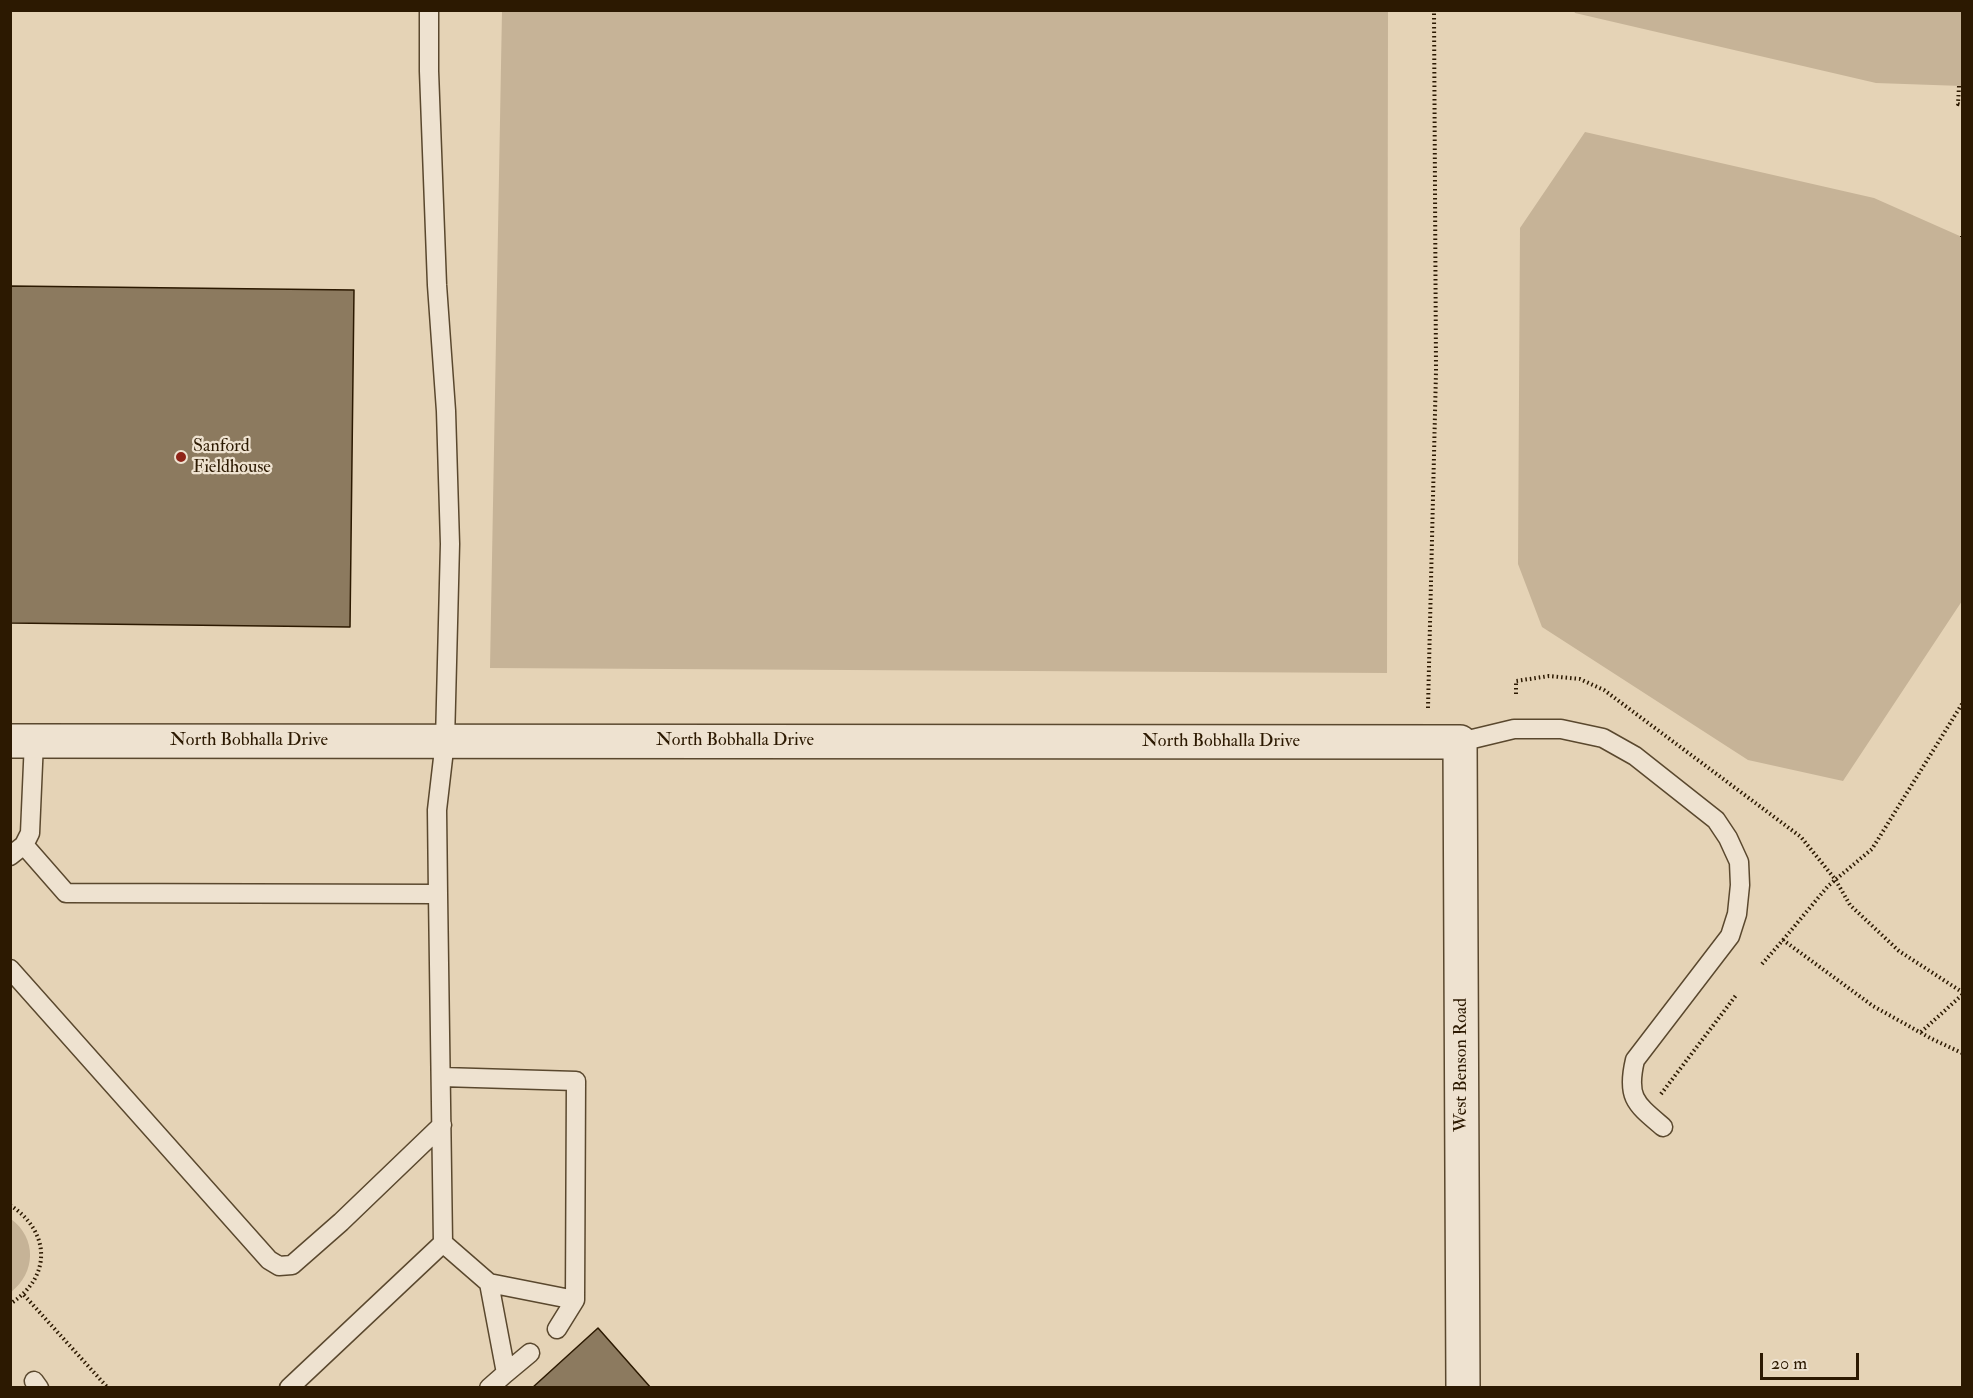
<!DOCTYPE html>
<style>
body{margin:0}
#map{position:relative;width:1973px;height:1398px;overflow:hidden;background:#e5d3b6;font-family:"IM FELL Double Pica",serif}
canvas{display:block}
.frame{position:absolute;inset:0;border:12px solid #2c1901;pointer-events:none}
.scale{position:absolute;left:1760px;top:1353px;width:99px;height:27px;box-sizing:border-box;border:3px solid #2c1901;border-top:0;padding-left:8px;font-size:18px;line-height:21px;white-space:nowrap;color:#2c1901;-webkit-text-stroke:4px #eee2d0;paint-order:stroke}
</style>
<div id="map">
<canvas width="1973" height="1398"></canvas>
<div class="frame"></div>
<div class="scale">20 m</div>
</div>
<script>
const c = document.querySelector('canvas').getContext('2d');
c.lineJoin = 'round';
function fillPath(path, color) { c.fillStyle = color; c.fill(path, 'evenodd'); }
function trace(path, color, width, dash) { c.strokeStyle = color; c.lineWidth = width; c.lineCap = dash ? 'butt' : 'round'; c.setLineDash(dash || []); c.stroke(path); }
function write(font, color, halo, rows, align = 'center') {
  c.font = font + ' "IM FELL Double Pica",serif'; c.lineWidth = 4.5; c.setLineDash([]); c.textBaseline = 'middle'; c.strokeStyle = halo; c.fillStyle = color; for (const [text, x, y, turn = 0] of rows) {
    c.save(); c.translate(x, y); c.rotate((+turn || 0) * Math.PI / 180); c.textAlign = isNaN(turn) ? turn : align; if (halo) c.strokeText(text, 0, 0); c.fillText(text, 0, 0); c.restore();
  }
}
const green = new Path2D(`
 M502,11h886l-1,662 -897,-5z
 M1574,11h388v75l-86,-3 -301,-70z
 M1585,132l289,66 88,39v364l-119,180 -95,-21 -206,-133 -24,-63 2,-336z
 M11,1219c26,19 25,54 0,73z`);
const building = new Path2D(`
 M10,286l344,4 -4,337 -340,-4z
 M598,1328l53,60h-119z`);
const path = new Path2D(`
 M1959,86l-1,18 4,1
 M1962,237v-1
 M1516,694v-13l33,-5 31,3 24,11 197,147 34,42 15,26 49,46 63,41
 M1428,708l8,-337 -2,-361
 M1783,940l45,-54 44,-37 90,-145
 M1762,964l21,-24 90,66 59,33 30,14
 M1921,1032l41,-37
 M1661,1094l76,-100
 M10,1205c41,27 42,72 0,99
 M24,1295l84,93`);
const service = new Path2D(`
 M1460,742l54,-13h47l42,9 32,18 81,64 12,18 11,24 1,23 -3,29 -7,22 -95,124c-9,38 1,44 28,67
 M24,845l42,48 372,1 -1,-84 8,-69 5,-197 -4,-133 -9,-126 -8,-214v-61
 M10,856l14,-11 6,-12 4,-92
 M438,894l5,349
 M10,969l259,291 10,6 13,-1 49,-43 101,-97
 M442,1077l134,4 -1,219 -86,-17
 M557,1329l18,-29
 M506,1373l24,-20
 M34,1381l5,7
 M289,1388l154,-145 46,40 17,90 -17,15`);
const minor = new Path2D(`
 M10,741l1450,1 3,646`);
const markers = [
 [181,457,6,"#8f2418"]
];
const poiNames = [
 ["Sanford",193,447],
 ["Fieldhouse",193,468]
];
const streetNames = [
 ["North Bobhalla Drive",249,741],
 ["North Bobhalla Drive",735,741],
 ["North Bobhalla Drive",1221,742],
 ["West Benson Road",1462,1065,-90]
];
fillPath(green, '#c6b397');
fillPath(building, '#8c7a5f');
trace(building, '#2c1901', 1.5);
trace(service, '#5a482e', 21);
trace(minor, '#5a482e', 36);
trace(path, '#2c1901', 4, [1.5, 3]);
trace(service, '#eee2d0', 18);
trace(minor, '#eee2d0', 33);
for (const [x, y, r, color] of markers) { const dot = new Path2D(); dot.arc(x, y, r, 0, 2 * Math.PI); c.fillStyle = color; c.fill(dot); trace(dot, '#eee2d0', 2); }
write('18px', '#2c1901', '#eee2d0', poiNames, 'left');
write('18px', '#2c1901', '#eee2d0', streetNames);
</script>
